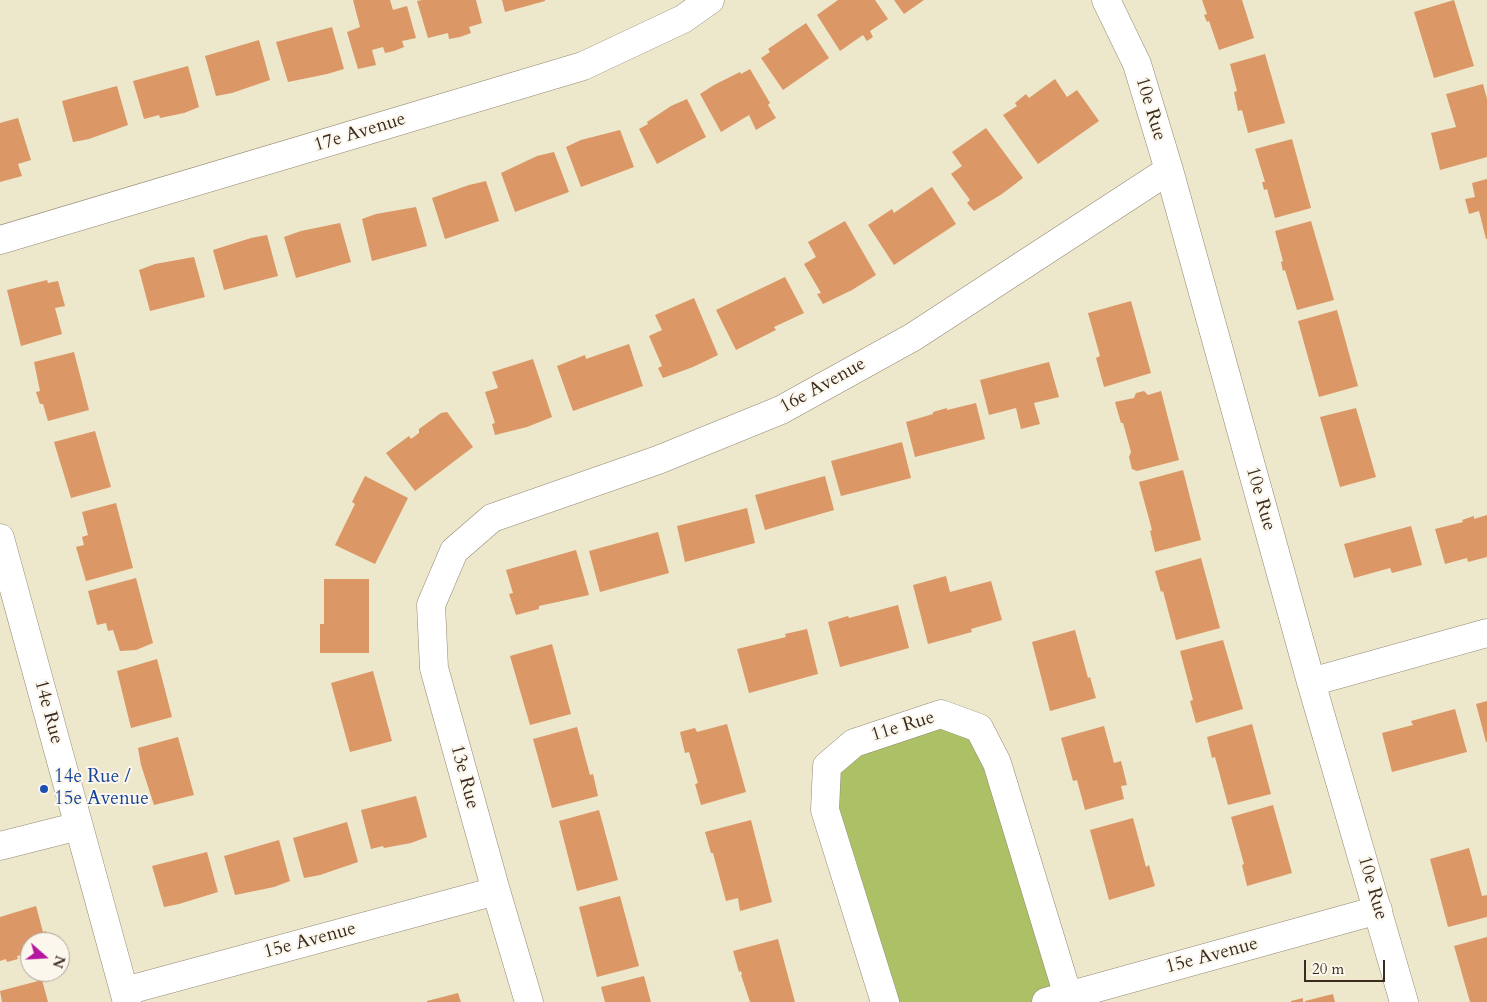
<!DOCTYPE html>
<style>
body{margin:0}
#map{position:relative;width:1487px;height:1002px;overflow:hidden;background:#ede7cb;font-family:Cardo,serif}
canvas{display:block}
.north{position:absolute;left:20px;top:932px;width:50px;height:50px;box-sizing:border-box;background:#fbf7ec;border:1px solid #aea59a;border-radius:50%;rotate:109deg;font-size:14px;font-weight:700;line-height:20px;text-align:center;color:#3b2a1e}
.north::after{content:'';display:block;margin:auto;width:18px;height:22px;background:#b5179e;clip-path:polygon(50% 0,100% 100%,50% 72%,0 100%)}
.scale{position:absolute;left:1304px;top:960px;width:81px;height:22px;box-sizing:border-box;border:2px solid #3b2a1e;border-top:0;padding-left:6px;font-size:15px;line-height:18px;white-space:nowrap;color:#3b2a1e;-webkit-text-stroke:4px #fbf7ec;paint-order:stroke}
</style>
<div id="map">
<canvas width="1487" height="1002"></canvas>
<div class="north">N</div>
<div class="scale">20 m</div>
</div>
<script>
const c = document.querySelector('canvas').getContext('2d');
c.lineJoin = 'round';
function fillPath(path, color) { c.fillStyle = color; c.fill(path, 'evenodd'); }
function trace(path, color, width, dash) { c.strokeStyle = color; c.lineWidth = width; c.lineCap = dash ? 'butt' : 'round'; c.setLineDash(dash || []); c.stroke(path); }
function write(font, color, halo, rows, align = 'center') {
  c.font = font + ' Cardo,serif'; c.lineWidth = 4; c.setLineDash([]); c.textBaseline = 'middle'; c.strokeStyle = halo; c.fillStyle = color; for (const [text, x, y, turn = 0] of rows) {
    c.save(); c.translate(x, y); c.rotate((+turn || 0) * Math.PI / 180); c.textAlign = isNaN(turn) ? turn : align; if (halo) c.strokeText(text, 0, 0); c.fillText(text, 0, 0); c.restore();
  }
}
const green = new Path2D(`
 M941,714l31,12 96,270 -22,6h-161l-58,-236z`);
const building = new Path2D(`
 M353,0h37l3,10 14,-4 9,32 -14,3 2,6 -10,4 -9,2 -2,-6 -11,3 4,15 -18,4 -11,-37 13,-5z
 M422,0h54l6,23 -13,4 2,6 -11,4 -11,2 -1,-6 -20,5 -11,-37z
 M502,0h43v1l-40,11z
 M838,0h37l13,19 -18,12 3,6 -6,4 -4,-6 -23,16 -23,-36z
 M894,0h30l-20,14z
 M1202,0h40l12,38 -35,12 -10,-29 -2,1 -3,-7 3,-1z
 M1454,0l20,66 -40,12 -20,-66z
 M806,23l23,35 -46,32 -22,-32 9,-6 -2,-3z
 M332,27l12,42 -17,5 -39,8 -12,-40z
 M259,40l11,40 -38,13 -16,3 -11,-40z
 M1265,54l20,69 -37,10 -6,-23 -4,1 -4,-19 3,-1 -7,-27z
 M188,66l11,41 -15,6 -24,5 -1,-3 -15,4 -11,-38z
 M750,69l20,34 -2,2 8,13 -20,12 -7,-15 -28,17 -21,-38 14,-9 26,-13 1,2z
 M1055,79l12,18 10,-7 22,31 -61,43 -35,-49 14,-9 -2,-3 11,-9 3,4z
 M1483,84l4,15v58l-47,13 -9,-37 25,-6 -10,-33z
 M117,86l11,39 -39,14 -16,3 -11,-41z
 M687,99l19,38 -49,27 -18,-35 9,-5 -1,-2 24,-16z
 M18,118l13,42 -13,4 4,12 -22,6v-59z
 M986,128l37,50 -21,16 -28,17 -7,-8 3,-3 -19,-26 11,-8 -10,-14z
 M620,130l14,37 -53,20 -15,-40 15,-7z
 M1292,139l19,69 -36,10 -8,-29 -3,1 -2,-8h3l-10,-33z
 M554,152l15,40 -54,20 -14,-39 36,-17z
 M1487,179v60h-1l-7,-28 -10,3 -4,-15 10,-2 -3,-14z
 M486,181l13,40 -54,18 -13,-41 37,-13z
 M932,187l24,37 -62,41 -26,-40 24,-16 2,4z
 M416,207l11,39 -55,15 -10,-42 14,-5z
 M845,221l31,54 -24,15 -29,14 -6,-10 4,-1 -17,-29 12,-7 -8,-15z
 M1311,221l23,79 -37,10 -12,-40 -2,1 -2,-9 2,-1 -8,-30z
 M340,223l11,39 -55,16 -12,-41 17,-6z
 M267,235l11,41 -54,14 -11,-40 38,-12z
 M194,257l11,40 -55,14 -11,-41 16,-6z
 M785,277l19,36 -30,14 2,3 -40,20 -20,-40z
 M47,280l1,3 10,-2 7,25 -10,2 7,26 -41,12 -14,-56z
 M694,298l24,57 -25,12 -30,11 -5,-10 4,-2 -13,-30 13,-6 -7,-15z
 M1131,301l20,72 -47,14 -8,-29 4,-2 -12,-43z
 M1337,310l21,76 -39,11 -21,-76z
 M629,344l14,42 -70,25 -16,-45 28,-11 1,4z
 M74,352l15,58 -41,11 -5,-17h-3l-4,-12 4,-1 -6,-29z
 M533,359l19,58 -25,10 -32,8 -3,-11 3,-1 -10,-31 13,-4 -6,-16z
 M1049,362l10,35 -25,6 6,21 -19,5 -5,-21 -27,7 -9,-35z
 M1144,391l4,4 13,-4 18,69 -42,11 -5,-2 -3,-12 2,-5 -8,-29h-2l-6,-21 19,-4 2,-5z
 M976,403l9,36 -70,18 -9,-35 27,-8v-2l14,-4v2z
 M1356,408l20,69 -36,10 -20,-70z
 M447,412l26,35 -58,44 -29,-38 23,-17 2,3 8,-6v-4l22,-16z
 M95,431l16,56 -40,11 -17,-56z
 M902,442l9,36 -70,18 -10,-35z
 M1183,470l18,70 -46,12 -5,-21 2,-1 -13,-48z
 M365,476l43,22 -33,66 -40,-19 20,-41 -3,-2z
 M825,476l9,34 -69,20 -10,-35z
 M116,503l17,65 -47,13 -10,-34 8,-2 -2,-8 6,-2 -6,-23z
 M747,508l8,35 -70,19 -8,-36z
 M1487,515v42l-19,5 -1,-4 -22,6 -10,-35 28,-7 -1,-2 12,-4v3z
 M1411,526l11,39 -30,8 -2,-5 -36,10 -10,-34z
 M658,532l11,41 -69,19 -11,-41z
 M576,550l13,45 -50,11v3l-23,6 -7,-21 4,-1 -7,-23z
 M1201,558l19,70 -44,12 -13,-49 -2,1 -6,-21z
 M946,576l4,16 41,-11 11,39 -31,9 1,3 -44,12 -15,-59z
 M136,578l17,65 -17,7 -16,1 -7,-21 -5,1 -2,-8 -9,2 -9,-34z
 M324,579h45v74h-49v-29h4z
 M898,605l11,43 -69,19 -12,-45 20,-6 1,2z
 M807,629l11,45 -69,19 -12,-44 49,-12 -1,-3z
 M1075,630l13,48 2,-1 6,21 -46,13 -18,-69z
 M1223,640l20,69 -47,14 -6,-22 3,-1 -13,-49z
 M552,644l19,70 -41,11 -20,-69z
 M157,659l15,58 -41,11 -14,-57z
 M373,671l19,70 -42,11 -19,-69z
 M1487,701v41h-1l-10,-38z
 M1455,709l12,43 -75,20 -10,-39 31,-8 -2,-4z
 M727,724l19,68 -45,13 -6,-21 3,-1 -9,-31 -4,1 -5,-21 15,-4 2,4z
 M1252,724l19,70 -43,11 -13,-48 -3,1 -5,-21z
 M1104,726l10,37 7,-2 6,24 -6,1 3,13 -39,11 -8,-30 -4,1 -12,-43z
 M577,727l13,48 3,-1 5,22 -46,12 -19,-69z
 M178,737l16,58 -40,10 -13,-40 -3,-17z
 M416,796l11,41 -16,6 -27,5 -1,-2 -12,3 -10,-39z
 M1273,805l19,68 -45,13 -5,-21 2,-1 -13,-47z
 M599,810l19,70 -41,11 -18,-70z
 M1133,818l13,49 3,-2 6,21 -46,14 -19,-70z
 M751,820l21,82 -32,9 -2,-13 -12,3 -13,-48h-2l-6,-21z
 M347,822l11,40 -38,13 -16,3 -11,-40z
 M279,840l11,41 -16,6 -39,8 -11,-39z
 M1469,848l13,48 5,-1v22l-39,10 -18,-68z
 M207,852l11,40 -39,12 -15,3 -12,-41z
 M620,896l19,70 -42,11 -18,-70z
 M36,906l7,26 3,-1 2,10 -18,1v11l-13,3 1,3 -11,3 -1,-3 -6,2v-44z
 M1487,937v65h-17l-16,-56z
 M778,939l17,63h-45l-9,-27h1l-1,-4 -2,1 -6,-21z
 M644,976l7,26h-46l-4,-15z
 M42,980l6,22h-46l-2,-11z
 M458,993l3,9h-34v-1z
 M1333,994l2,8h-30v-1z
 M1303,998v4h-12v-1z`);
const minor = new Path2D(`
 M1106,0l31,64 32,106 142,512 93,320
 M0,240l583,-174 100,-47 27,-19
 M0,538l127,464
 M1311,682l176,-49
 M0,846l79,-20
 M125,991l371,-100
 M529,1002l-33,-111 -62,-223 -3,-63 23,-54 38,-33 166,-58 123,-50 132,-73 256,-167
 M885,1002l-60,-192 2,-44 27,-23 87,-29 38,14 18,35 71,233
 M1046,1002l332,-92`);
const markers = [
 [44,789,5,"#1a4fb4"]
];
const streetNames = [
 ["10e Rue",1150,109,73],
 ["17e Avenue",360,133,-17],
 ["16e Avenue",823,386,-29],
 ["10e Rue",1260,499,74],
 ["14e Rue",48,712,75],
 ["11e Rue",903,727,-17],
 ["13e Rue",464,777,75],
 ["10e Rue",1372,888,74],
 ["15e Avenue",310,941,-15],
 ["15e Avenue",1212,956,-15]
];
const transitNames = [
 ["14e Rue /",54,778],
 ["15e Avenue",54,800]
];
fillPath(green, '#acc166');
fillPath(building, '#db9766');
trace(minor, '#948874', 29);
trace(minor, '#fff', 28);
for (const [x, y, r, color] of markers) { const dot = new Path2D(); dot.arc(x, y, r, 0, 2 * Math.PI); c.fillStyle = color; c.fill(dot); trace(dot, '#fbf7ec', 2); }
write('19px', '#3b2a1e', '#fbf7ec', streetNames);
write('19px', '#164399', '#fbf7ec', transitNames, 'left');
</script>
